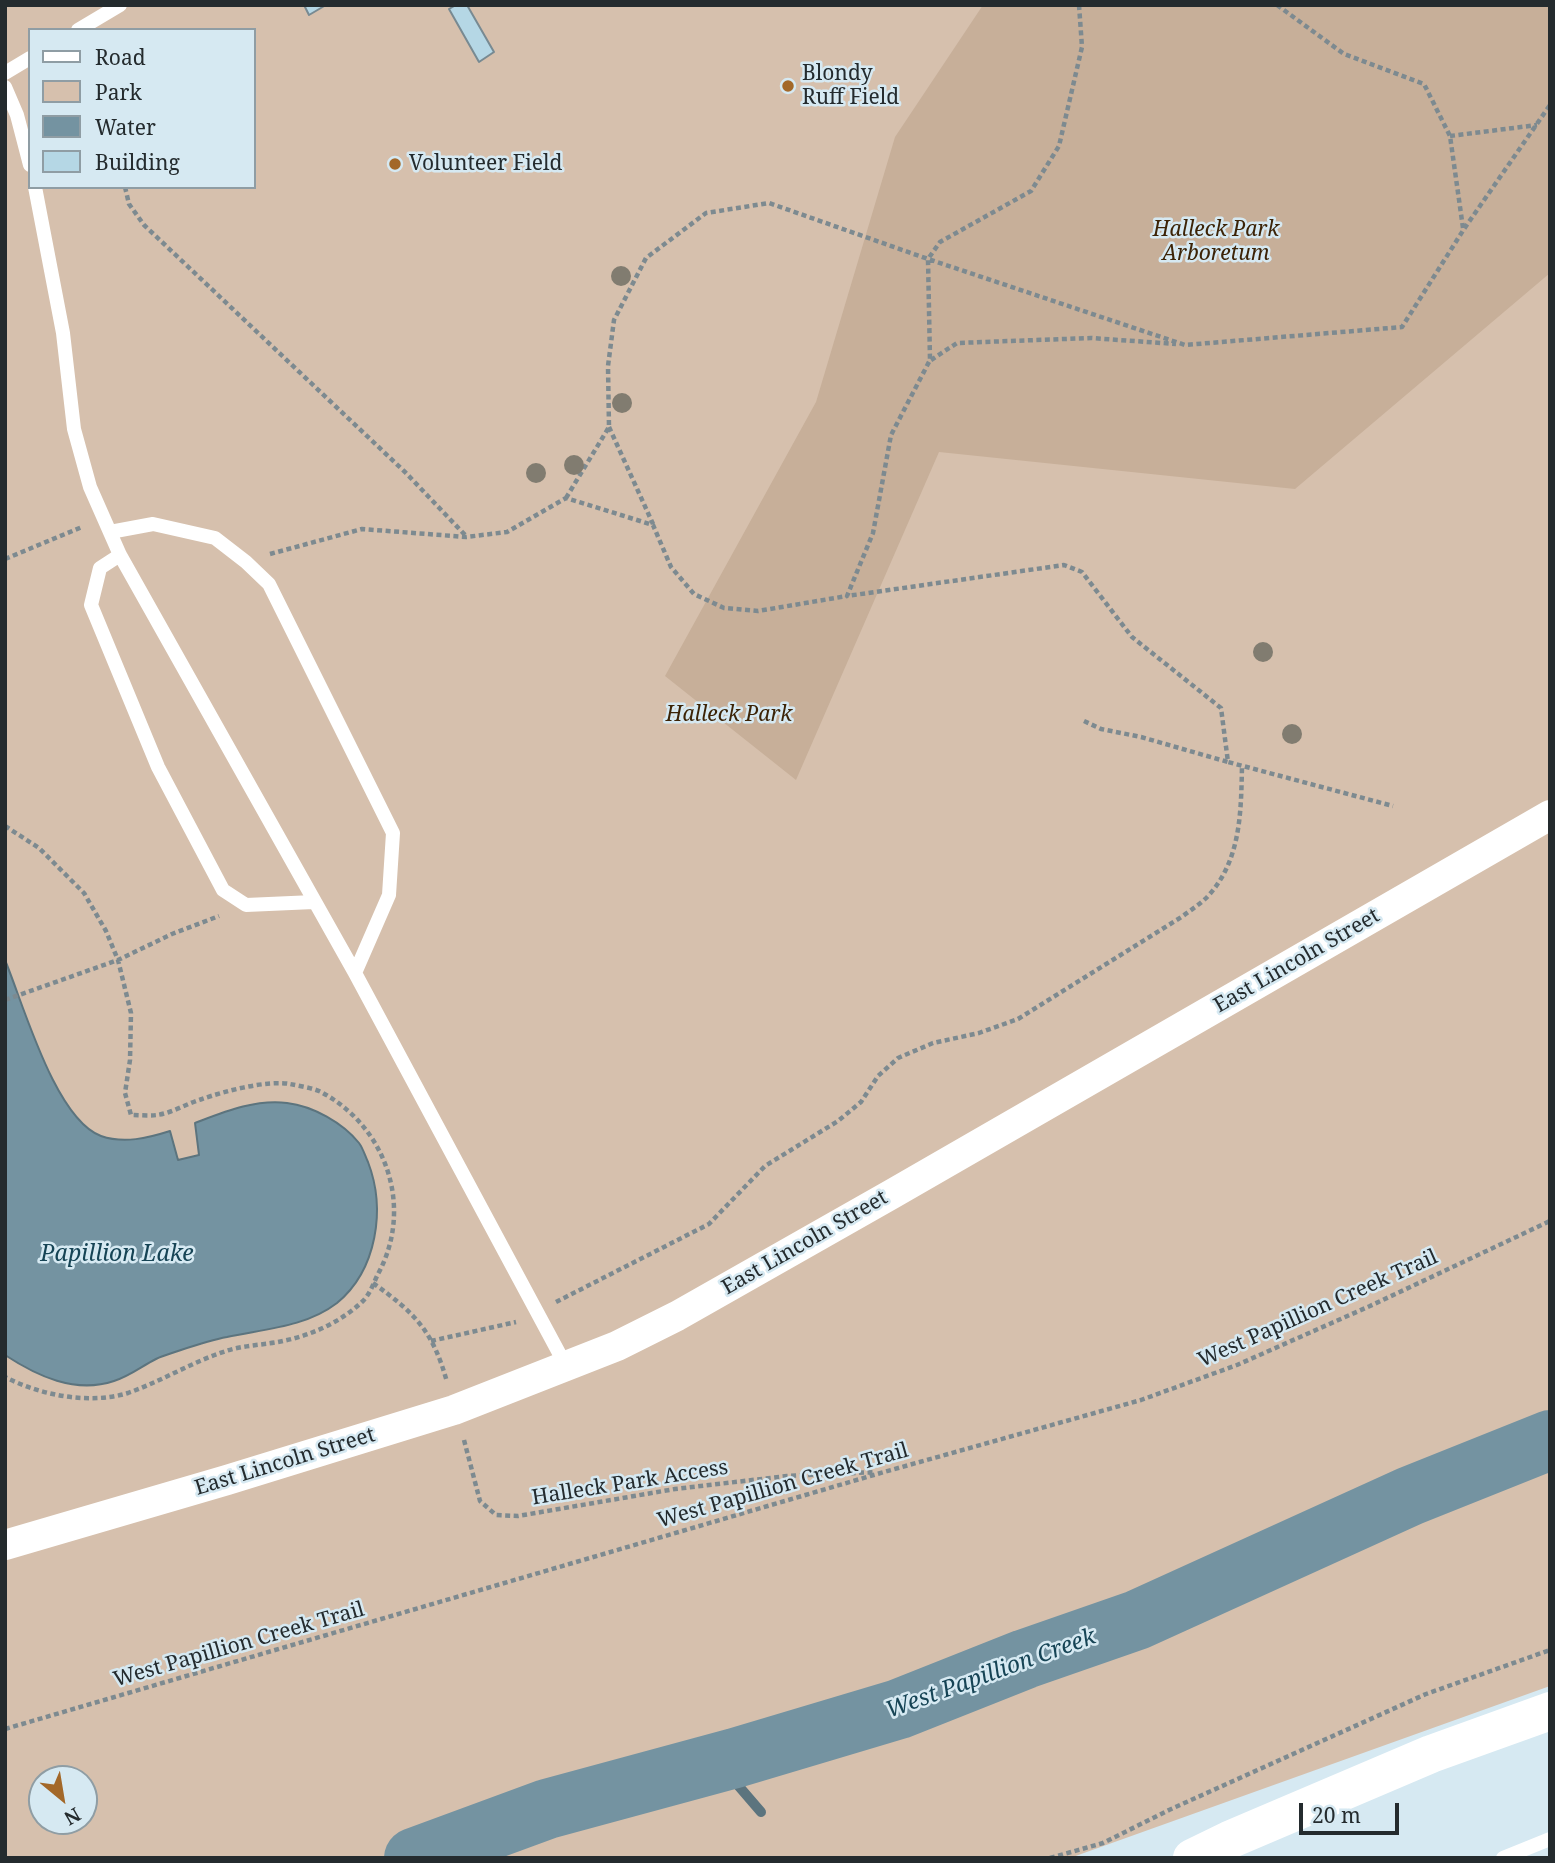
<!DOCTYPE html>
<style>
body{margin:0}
#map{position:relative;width:1555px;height:1863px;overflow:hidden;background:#d6e9f2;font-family:"Noto Serif",serif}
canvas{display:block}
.frame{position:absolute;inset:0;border:7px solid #242b2e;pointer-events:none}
.legend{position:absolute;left:28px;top:28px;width:228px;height:161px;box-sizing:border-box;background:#d6e9f2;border:2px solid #8f9da4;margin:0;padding:9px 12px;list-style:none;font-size:21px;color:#242b2e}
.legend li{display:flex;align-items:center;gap:14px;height:35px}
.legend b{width:35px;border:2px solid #8f9da4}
.north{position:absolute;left:28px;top:1765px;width:70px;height:70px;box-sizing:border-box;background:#d6e9f2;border:2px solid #8f9da4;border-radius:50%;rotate:150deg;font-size:19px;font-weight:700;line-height:28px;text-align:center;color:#242b2e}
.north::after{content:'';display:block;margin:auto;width:24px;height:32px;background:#a36829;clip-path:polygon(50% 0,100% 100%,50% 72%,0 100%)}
.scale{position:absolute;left:1299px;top:1803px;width:100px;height:32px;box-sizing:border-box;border:4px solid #242b2e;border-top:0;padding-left:9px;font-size:21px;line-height:24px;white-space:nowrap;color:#242b2e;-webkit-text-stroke:5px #d6e9f2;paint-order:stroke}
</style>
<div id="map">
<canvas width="1555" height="1863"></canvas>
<div class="frame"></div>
<ul class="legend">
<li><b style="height:9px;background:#fff"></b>Road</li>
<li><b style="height:19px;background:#d6c0ad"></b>Park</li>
<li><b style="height:19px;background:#7493a1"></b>Water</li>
<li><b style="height:19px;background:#b5d7e5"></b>Building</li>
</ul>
<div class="north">N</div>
<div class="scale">20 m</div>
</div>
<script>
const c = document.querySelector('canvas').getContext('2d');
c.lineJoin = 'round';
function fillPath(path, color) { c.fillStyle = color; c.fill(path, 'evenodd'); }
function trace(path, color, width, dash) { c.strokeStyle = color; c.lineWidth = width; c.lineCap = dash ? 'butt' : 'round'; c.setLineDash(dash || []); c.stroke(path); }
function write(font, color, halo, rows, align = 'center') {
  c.font = font + ' "Noto Serif",serif'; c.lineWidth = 5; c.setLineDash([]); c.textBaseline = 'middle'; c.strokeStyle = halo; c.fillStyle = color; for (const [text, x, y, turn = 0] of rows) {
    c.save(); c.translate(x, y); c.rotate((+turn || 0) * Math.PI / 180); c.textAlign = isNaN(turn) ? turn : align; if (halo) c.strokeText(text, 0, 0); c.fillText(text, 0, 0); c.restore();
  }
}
const green = new Path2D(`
 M5,5h1545v1681l-480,172h-1065zM30,30h224v157h-224zM42,1779h42v42h-42z`);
const forest = new Path2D(`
 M983,5h567v268l-255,216 -356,-37 -143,328 -131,-104 151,-274 79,-265z`);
const water = new Path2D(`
 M5,960c18,43 50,159 96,176 23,8 47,2 69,-5l8,29 21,-5 -4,-32c29,-11 60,-24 92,-20 26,3 56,20 72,40 4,5 6,13 9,19 18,47 9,108 -31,141 -31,24 -73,26 -110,34 -16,3 -31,8 -46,13 -8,3 -17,5 -25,9 -14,7 -26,17 -42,22 -39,13 -77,-5 -109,-26z`);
const stream = new Path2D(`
 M718,1762l43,50`);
const river = new Path2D(`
 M414,1858l133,-49 188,-51 164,-49 126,-50 112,-39 273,-124 140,-56`);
const building = new Path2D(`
 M304,5h22l-17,10z
 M456,5h11l27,47 -15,10 -30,-53z`);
const path = new Path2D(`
 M1079,5l3,42 -23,99 -28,45 -91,51 -12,17 2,101 -39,75 -18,98 -26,63 217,-31 18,7 50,65 89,71 7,54 165,44
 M1277,5l67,49 80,30 26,52 13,92
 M1450,136l87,-11
 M125,187l4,17 15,21 261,247 61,64
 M931,360l26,-17 134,-5 85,6
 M609,427l44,97
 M566,498l43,-71 -1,-61 6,-46 32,-62 60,-45 63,-10 159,56 257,86 217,-18 62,-98 86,-124
 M270,554l92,-25 104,8 41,-5 59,-34 87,27 18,42 23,27 30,14 34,3 89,-15
 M5,559l77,-32
 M1084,721l17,8 40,8 87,25
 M5,826l34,22 45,45 22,38 12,29 13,53 -1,47 -5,33 6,22c8,0 18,1 26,0 15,-2 31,-12 45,-16 23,-8 65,-19 88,-15 10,2 23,4 31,8 66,35 93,116 57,182 -4,8 -8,20 -15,27 -22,21 -51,34 -80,40 -18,4 -39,4 -57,10 -34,11 -64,30 -98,42 -39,12 -88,2 -123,-16
 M5,1000l113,-40 54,-26 47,-18
 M373,1283c42,30 60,48 74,99
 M556,1302l153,-78 56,-58 73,-45 23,-19 17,-26 20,-18 35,-15 46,-10 39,-14 165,-103c9,-7 19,-13 26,-21 32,-36 32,-83 33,-129
 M431,1341l85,-19
 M464,1440l16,61 16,14 22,1 157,-27 112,-13 89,-4
 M5,1729l879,-257 257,-72 96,-35 133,-59 180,-85
 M1050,1858l53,-15 66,-33 257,-116 124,-44`);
const lane = new Path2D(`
 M78,30l42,-25
 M5,73l25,-15
 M5,87l12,28 13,50
 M35,187l28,146 11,96 16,58 30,68 235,418 211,393
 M110,532l43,-8 62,14 31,24 23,22 124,249 -4,62 -34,78
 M120,555l-20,13 -9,37 67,162 65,123 23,15 68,-3
 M1503,1858l47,-19`);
const street = new Path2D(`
 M5,1545l222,-65 227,-70 163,-64 60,-30 215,-122 658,-379`);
const secondary = new Path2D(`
 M1192,1858l37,-18 202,-86 119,-43`);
const trees = [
 [621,276],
 [622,403],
 [574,465],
 [536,473],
 [1263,652],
 [1292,734]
];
const markers = [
 [788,86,7,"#a36829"],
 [395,164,7,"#a36829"]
];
const poiNames = [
 ["Blondy",802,74],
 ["Ruff Field",802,98],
 ["Volunteer Field",409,164]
];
const parkNames = [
 ["Halleck Park",1216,230],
 ["Arboretum",1216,254],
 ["Halleck Park",729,715]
];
const streetNames = [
 ["East Lincoln Street",1297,961,-30],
 ["East Lincoln Street",805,1243,-30],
 ["West Papillion Creek Trail",1318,1309,-24],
 ["East Lincoln Street",285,1462,-17],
 ["Halleck Park Access",630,1483,-9],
 ["West Papillion Creek Trail",783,1486,-16],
 ["West Papillion Creek Trail",239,1645,-16]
];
const waterNames = [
 ["Papillion Lake",117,1254],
 ["West Papillion Creek",991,1674,-20]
];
fillPath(green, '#d6c0ad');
fillPath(forest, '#c7af99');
fillPath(water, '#7493a1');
trace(water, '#5c747e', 2);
trace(stream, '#5c747e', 10);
trace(river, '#7493a1', 60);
fillPath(building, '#b5d7e5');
trace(building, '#788a92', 2);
trace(path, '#7d8a90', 4.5, [5, 3.5]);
trace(lane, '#fff', 14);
trace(street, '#fff', 30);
trace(secondary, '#fff', 38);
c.fillStyle = '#817c70';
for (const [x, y] of trees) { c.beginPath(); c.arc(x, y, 10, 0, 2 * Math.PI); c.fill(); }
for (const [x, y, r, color] of markers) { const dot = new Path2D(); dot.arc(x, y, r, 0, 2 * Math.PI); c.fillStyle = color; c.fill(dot); trace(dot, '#d6e9f2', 2.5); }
write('21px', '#242b2e', '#d6e9f2', poiNames, 'left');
write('italic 21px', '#3c2306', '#d6e9f2', parkNames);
write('21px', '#242b2e', '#d6e9f2', streetNames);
write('italic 23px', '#164455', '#d6e9f2', waterNames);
</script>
